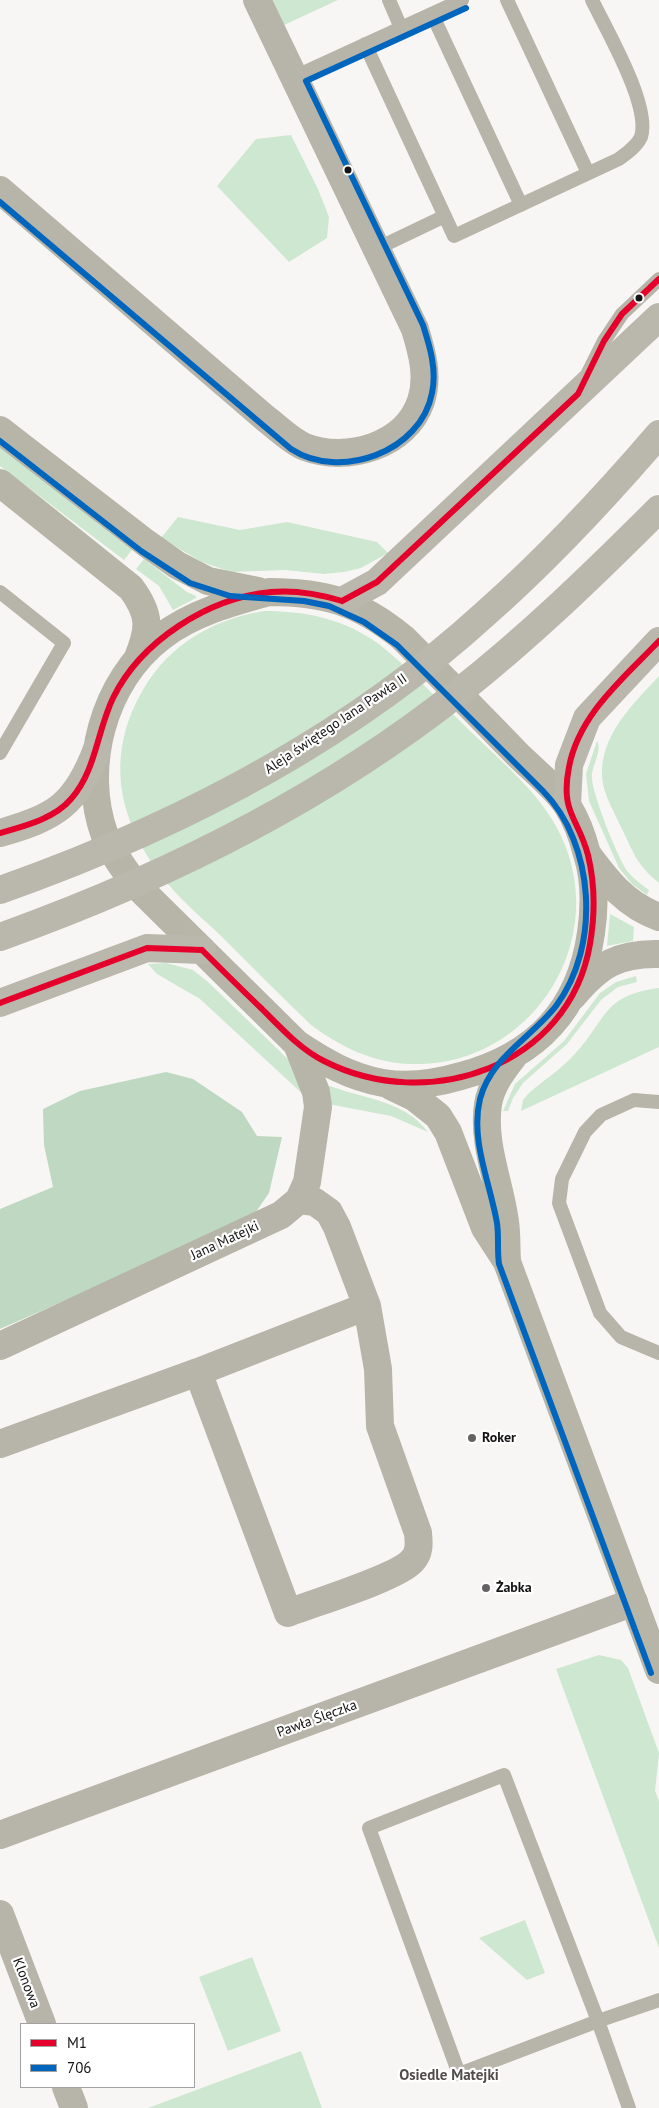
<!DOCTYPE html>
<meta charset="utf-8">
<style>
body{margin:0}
#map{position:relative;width:659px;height:2108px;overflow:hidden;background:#f8f6f4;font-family:"PT Sans",sans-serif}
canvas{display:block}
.legend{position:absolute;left:20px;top:2023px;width:175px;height:65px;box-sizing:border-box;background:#fff;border:1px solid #a1a1a1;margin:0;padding:6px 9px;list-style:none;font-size:15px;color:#151313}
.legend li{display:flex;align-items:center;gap:10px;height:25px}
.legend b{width:25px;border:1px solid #a1a1a1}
</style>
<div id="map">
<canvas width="659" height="2108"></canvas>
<ul class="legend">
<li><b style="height:6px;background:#e4002b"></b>M1</li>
<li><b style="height:6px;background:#0065bd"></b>706</li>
</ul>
</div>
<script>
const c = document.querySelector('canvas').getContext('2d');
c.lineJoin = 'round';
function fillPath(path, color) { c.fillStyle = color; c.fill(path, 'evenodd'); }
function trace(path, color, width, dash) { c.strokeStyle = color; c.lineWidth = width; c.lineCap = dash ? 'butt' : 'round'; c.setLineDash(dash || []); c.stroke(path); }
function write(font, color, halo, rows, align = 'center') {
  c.font = font + ' "PT Sans",sans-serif'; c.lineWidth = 4.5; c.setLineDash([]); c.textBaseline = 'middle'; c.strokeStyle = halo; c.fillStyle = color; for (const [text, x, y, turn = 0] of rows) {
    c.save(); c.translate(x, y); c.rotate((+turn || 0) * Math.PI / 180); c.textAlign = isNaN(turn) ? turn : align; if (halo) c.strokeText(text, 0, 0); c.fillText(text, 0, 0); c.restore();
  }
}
const green = new Path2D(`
 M270,0h68l-56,26z
 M291,135l27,54 11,28 -2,21 -38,24 -72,-76 39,-47z
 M0,447l132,103 -8,10 -124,-94z
 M178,517l62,13 47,-8 90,20 11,11 -27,15 -17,4 -20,2 -39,-4 -54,2 -29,-10 -41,-24z
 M144,559l43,33 9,4v2l-23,12 -14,-24 -23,-17z
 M264,611c43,0 80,8 115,33 29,23 55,52 82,78 36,37 85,73 104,123 42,106 -40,223 -154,219 -38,-1 -70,-17 -100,-39 -31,-30 -61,-60 -92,-91 -17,-16 -36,-32 -51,-50 -50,-60 -65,-127 -24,-196 26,-44 70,-69 120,-77z
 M659,676v207c-24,-20 -25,-30 -38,-56 -7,-15 -18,-34 -19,-50 -2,-42 31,-73 57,-101z
 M597,741c6,9 -6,26 -5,37 0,15 26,81 36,94 6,7 13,12 21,18l-2,5 -15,-11 -13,-16 -30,-67 -3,-27z
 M610,914l24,13 -1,14 -26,5z
 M166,963l27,7 15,12 84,81 16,36 -108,-100 -43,-25 -9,-10z
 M636,976l1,6 -19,5 -17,13 -34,44 -44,39 -10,15 -5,13h-5l12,-27 49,-43 36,-48 16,-11z
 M659,988v59l-138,64 2,-11 5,-6c14,-13 31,-23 44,-37 35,-36 29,-62 87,-69z
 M330,1086c35,13 75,15 98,46l-37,-16 -63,-12 -1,-17z
 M599,1655l22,5 7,8 31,85 -4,38 4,10v147l-103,-279z
 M525,1920l20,53 -18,7 -48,-42z
 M252,1957l29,74 -53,20 -29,-74z
 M301,2051l21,57h-174z`);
const forest = new Path2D(`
 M166,1072l27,7 49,33 15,24 25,1 -13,56 -18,26 -251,110v-120l53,-22 -9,-42 -1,-36 37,-18z`);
const service = new Path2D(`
 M389,0l12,28
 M507,0l81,173
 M432,14l89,191
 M365,44l89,192 165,-77c8,-6 18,-13 22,-22 10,-31 -34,-106 -49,-137
 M294,77l168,-77
 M376,249l69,-33
 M588,373l16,-32 18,-27 37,-35
 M0,592l64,51 -64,110
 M659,1102l-25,-2 -33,15 -16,17 -23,47 -3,24 41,110 21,24 38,16
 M629,2108l-31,-87 -139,53 -90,-246 135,-53 94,246 61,-21`);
const minor = new Path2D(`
 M0,190l265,228c12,9 26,23 40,29 42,16 101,-1 116,-46 8,-24 1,-49 -6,-72l-158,-329
 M588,855c20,27 38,50 71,62
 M573,996c26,-31 45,-43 86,-42
 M0,1346l281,-131 18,-15 8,-18 11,-75 -2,-15 -19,-48
 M198,1372l90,241c25,-10 109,-35 124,-52 8,-8 7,-18 6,-28l-38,-107 -2,-57 -11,-63 -30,-79 -8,-15 -14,-10 -16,-2
 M0,1444l198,-72 169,-66
 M0,1835l634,-233
 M0,1914l42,110
 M66,2087l8,21`);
const secondary = new Path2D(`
 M0,430l146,113 31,22 31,16 50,10
 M0,483l131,105c20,27 19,41 6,72
 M269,592c56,0 90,10 134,46 38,38 76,77 114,116 15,15 38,33 50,51 9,14 16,33 20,49 8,25 8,52 4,79 -11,77 -55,123 -130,143 -24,7 -53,11 -78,7 -33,-6 -59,-21 -86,-39l-162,-160c-11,-15 -23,-31 -30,-48 -25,-68 -2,-155 56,-199 31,-24 71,-35 108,-45z
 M391,1086l23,11 24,19 10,16 37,96 22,34 152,408
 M507,1260c-1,-13 0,-26 -2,-38 -5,-39 -23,-78 -17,-118 3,-18 14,-33 25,-47`);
const primary = new Path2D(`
 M342,601l35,-19 282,-265
 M567,805l2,-40 18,-47 72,-77
 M0,833c56,-16 76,-28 97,-84
 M0,890c176,-62 347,-150 486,-277 62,-55 119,-116 173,-179
 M0,937c165,-59 321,-136 459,-245 71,-56 136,-119 200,-183
 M0,1003l147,-55 55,2`);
const bus1 = new Path2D(`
 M342,601l35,-19 201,-188 26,-53 18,-27 37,-35
 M0,833c24,-7 54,-14 71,-34 25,-28 26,-68 42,-101 28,-57 95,-100 158,-106 24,-2 48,2 71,9
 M202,950c20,20 40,40 60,59 19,19 38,40 62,52 104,53 245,6 266,-117 5,-29 5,-60 -2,-89 -10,-38 -28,-42 -19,-88 10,-53 55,-89 90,-126
 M0,1003l147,-55 55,2`);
const bus2 = new Path2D(`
 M0,202l291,247c49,32 130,3 141,-56 5,-23 -2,-46 -9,-68l-117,-244 160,-73
 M0,441l141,110 49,32 40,13 74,5 25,5 35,16 33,23 146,146c52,53 58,155 13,215 -25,32 -65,51 -76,93 -10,41 10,83 17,124 2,13 0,27 2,41l152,409`);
const markers = [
 [348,170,4.5,"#151313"],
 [639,298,4.5,"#151313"],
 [472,1438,5,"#646262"],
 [486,1588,5,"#646262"]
];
const streetNames = [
 ["Aleja świętego Jana Pawła II",336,724,-34],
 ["Jana Matejki",225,1241,-25],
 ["Pawła Ślęczka",317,1719,-20],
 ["Klonowa",26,1983,69]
];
const poiNames = [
 ["Roker",482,1438],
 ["Żabka",496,1588]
];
const neighbourhoodNames = [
 ["Osiedle Matejki",449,2076]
];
fillPath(green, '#cee7d0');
fillPath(forest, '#bfd8c1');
trace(service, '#b7b5a9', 14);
trace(minor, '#b7b5a9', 28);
trace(secondary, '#b6b5a8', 28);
trace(primary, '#bab8ad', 28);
trace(bus1, '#e4002b', 6);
trace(bus2, '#0065bd', 6);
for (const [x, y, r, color] of markers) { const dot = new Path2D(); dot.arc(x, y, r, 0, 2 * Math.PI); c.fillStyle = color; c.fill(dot); trace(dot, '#fff', 2); }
write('14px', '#151313', '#fff', streetNames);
write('bold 14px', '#151313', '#fff', poiNames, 'left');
write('bold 15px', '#524d4c', '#fff', neighbourhoodNames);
</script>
